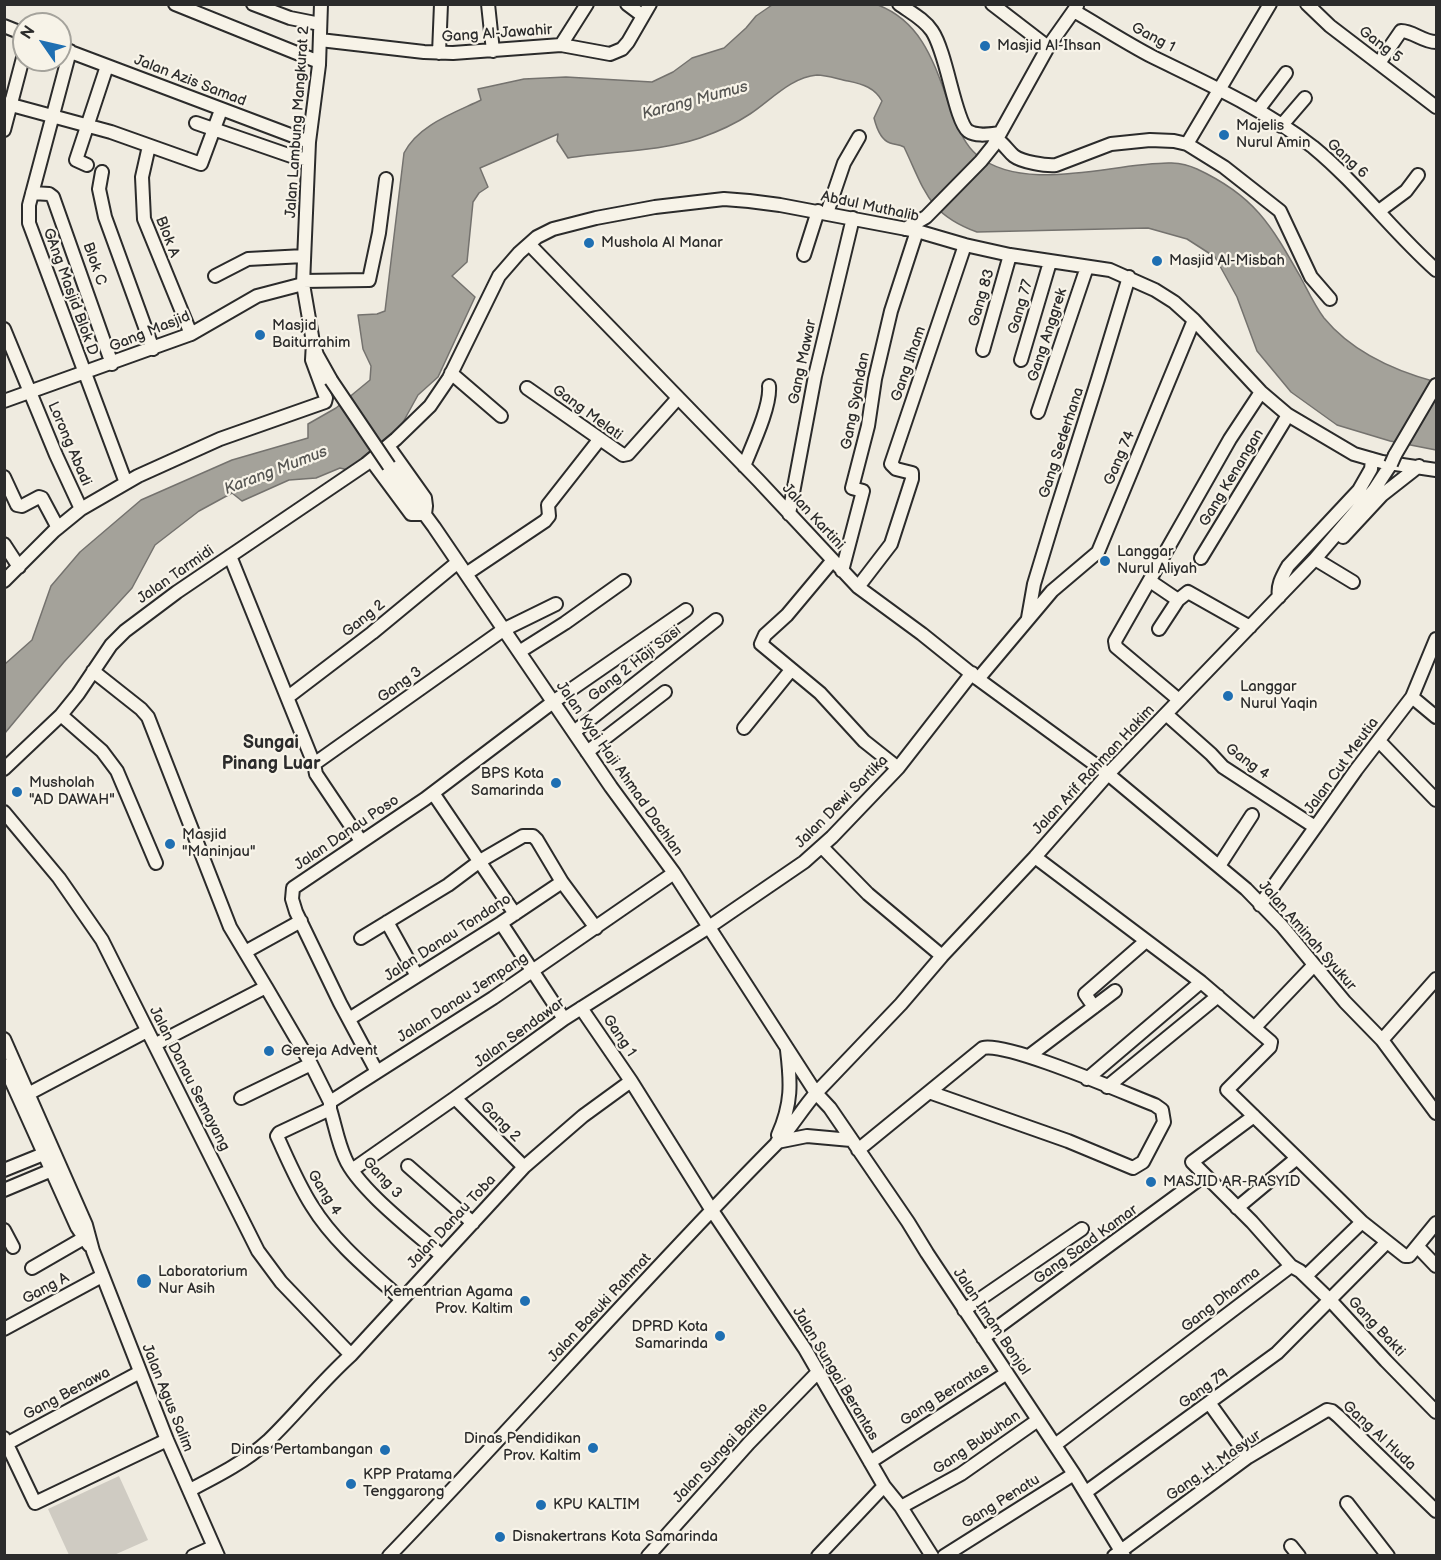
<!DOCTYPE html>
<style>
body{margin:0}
#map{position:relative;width:1441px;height:1560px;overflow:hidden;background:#efebe0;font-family:"Balsamiq Sans",sans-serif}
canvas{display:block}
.frame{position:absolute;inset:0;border:6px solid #2b2b2b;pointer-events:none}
.north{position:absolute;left:12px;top:12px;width:60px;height:60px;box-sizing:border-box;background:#f7f3e8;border:2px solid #a5a39c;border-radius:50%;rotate:304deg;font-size:16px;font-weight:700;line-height:24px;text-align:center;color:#2b2b2b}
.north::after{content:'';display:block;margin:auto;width:21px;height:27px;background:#1f6fb2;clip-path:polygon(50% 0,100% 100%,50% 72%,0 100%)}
</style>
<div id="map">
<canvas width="1441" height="1560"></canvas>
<div class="frame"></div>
<div class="north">N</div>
</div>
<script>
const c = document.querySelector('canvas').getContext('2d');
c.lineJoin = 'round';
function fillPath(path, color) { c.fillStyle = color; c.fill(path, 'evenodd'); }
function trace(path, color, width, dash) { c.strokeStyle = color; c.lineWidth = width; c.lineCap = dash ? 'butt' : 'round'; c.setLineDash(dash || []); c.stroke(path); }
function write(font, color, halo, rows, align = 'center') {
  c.font = font + ' "Balsamiq Sans",sans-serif'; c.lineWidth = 4.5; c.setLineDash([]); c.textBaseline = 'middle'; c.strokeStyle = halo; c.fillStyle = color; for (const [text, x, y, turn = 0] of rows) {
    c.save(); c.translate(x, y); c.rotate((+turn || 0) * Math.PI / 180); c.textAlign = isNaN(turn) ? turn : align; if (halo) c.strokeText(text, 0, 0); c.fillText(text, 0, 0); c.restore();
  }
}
const green = new Path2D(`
 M119,1476l29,64 -34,15h-45l-21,-46z`);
const water = new Path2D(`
 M772,5h106c49,19 58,67 76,112 5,13 11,28 23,38 40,34 114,15 163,10 20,-2 38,-5 57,4 58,27 74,56 104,109 7,13 14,28 23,40 28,34 71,53 112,64v68l-46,-9 -53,-16 -46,-33 -34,-41 -20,-54 -22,-40 -28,-18 -39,-11 -171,4c-49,-18 -52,-41 -73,-85 -5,-3 -8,-2 -14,-4 -9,-3 -14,-17 -16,-25l8,-17c-7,-13 -19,-17 -34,-20 -10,-2 -22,-6 -31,-6 -26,2 -47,26 -67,39 -15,10 -33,18 -50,24 -42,14 -89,13 -132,20l-11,-17 1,-7 -78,34 8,19 -9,6 -6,9 -6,60 -15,14 23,21 -37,80 -20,18 -22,40 -44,36 -12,-3 -24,10 -27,2 -47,21 -10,-8 -33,18 -44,34 -23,43 -68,74 -59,71v-69l27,-24 19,-54 29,-34 61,-52 91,-40 76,-22v-14l28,-16 34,-28 1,-14 -8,-17 -5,-34 19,-1 8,-3 19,-158c14,-28 50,-40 77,-53l-3,-11 46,-10 42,-2 86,5 21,-10 19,-14 32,-10 22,-20 10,-12z`);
const minor = new Path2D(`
 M175,4l144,58
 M253,4l37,14 30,6
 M321,4l-2,61 -10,77 -6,142 10,58 4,13 14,25
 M488,4l5,47
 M627,4l16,12
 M899,4c11,8 25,15 33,27 15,22 23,90 36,100 9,6 22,3 32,2
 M992,4l56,43
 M1307,4l23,22 106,81
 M1074,11c26,15 52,32 79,46 55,27 111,52 160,90 45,37 80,85 123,123
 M4,26l20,8
 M320,40l104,12 29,1 108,-8 49,9 12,-5 6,-7 22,-38
 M561,45l26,-41
 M60,48l249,94
 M70,51l-41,154v18l97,260
 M439,53l2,-49
 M1379,63l22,-32c12,0 22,11 35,11
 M4,103l107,29 90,32 20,-54
 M1258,110l28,-37
 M196,123l101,35 11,1
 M1281,126l24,-28
 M4,130l20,-76
 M997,139c8,6 11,12 17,17 8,6 32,10 42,9l55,-21 39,-4 24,1 13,3 37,23 56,44 31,66 19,22
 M1187,144l83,-140
 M149,146l-7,31 2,42 47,115
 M87,165l-11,-5 31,-94
 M102,172l-3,17 6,28 48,132
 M32,193l17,1 4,3 59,167
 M1379,211l27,-20 12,-16
 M827,213l17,-50 15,-26
 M905,229l21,-12 55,-56 12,-15 55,-99 29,-41
 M529,244l230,237 99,106 64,47 56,45 130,95 138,115 36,37 63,76 37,38 54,73
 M804,255l14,-44
 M215,276l33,-17 56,-3
 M303,281l66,-1 10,-47 7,-54
 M4,329l52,126 25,54
 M983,350l27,-95
 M1021,360l29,-98
 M451,373l50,43
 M527,388l96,67 5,-1 50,-56
 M4,401l187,-67 66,-38 46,-12
 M1038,412l49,-145
 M1395,455l41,-70
 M371,460l40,54h14l1,-8 -1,-8 -37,-52
 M389,466l45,61 177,260 63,86 142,220 85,-89 41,-48 93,-99 73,-83 207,-215 59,-69 17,-26
 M744,466c8,-20 27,-60 25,-80
 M4,477l13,28 5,1 17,-9 3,1 16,30
 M789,514l26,-138 38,-158
 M1343,537l39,-42 37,-29
 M4,544l15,23
 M230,556l84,208 2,10 45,67
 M1201,558l87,-143
 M1315,559l38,23
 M833,560l-46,55 -22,20 -4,9 59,49 44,48 34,27
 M842,571l21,-80 -11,-3 16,-62 7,-47 16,-68 26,-80
 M466,574l79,-53 4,-5 -1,-11 51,-65
 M4,581l50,-50 27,-22 57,-33 82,-37 105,-37 1,-4 -14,-38 1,-18
 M1150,581l28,19 -19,29
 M858,587l33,-43 21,-65v-6l-16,-4 -5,-5 74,-219
 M1279,597c-2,-12 3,-20 9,-31l71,-76 12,-21 1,-10
 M1178,600l10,-8 62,35
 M1028,618l6,-34 20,-66 44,-139 31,-102
 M519,652l46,-29 59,-42
 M93,671l48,38 7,8 82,210 36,60
 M978,679l74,-88 46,-39 96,-232
 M288,697l84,-64 86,-71
 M1412,697l24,20
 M1179,700l-63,-53 -1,-6 115,-202 31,-47
 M1166,714l45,40 12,13 92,60
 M61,715l41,36 15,20 39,92
 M744,728l47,-58
 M574,732l142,-112
 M1379,741l57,59
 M587,752l78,-60
 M314,764l189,-134 53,-26
 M4,769l57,-54 17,-21 33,-49 14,-14 52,-39 189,-128 30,-25 34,-33 19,-28 50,-102 20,-23 18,-16 16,-8 43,-11 59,-11 69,-8 25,2 31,4 137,26 48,14 45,10 100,15 45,20 19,12 20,18 67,72 27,23 66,39 28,8 54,8
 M433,793l82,121
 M4,812l55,66 43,62 156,311 23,31 70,73
 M822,847l46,47 74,62
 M1035,857l166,125 70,60 -1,5 -43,43 70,68 -60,50
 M1219,866l33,-51
 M1260,905l96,-135 56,-73 24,-58
 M387,922l30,54
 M501,923l63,96
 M361,938l87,-53 32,-24 43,-25h10l4,4 25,42 34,46
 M245,952l56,-31
 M1094,1007l-9,-13 61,-53
 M581,1008l50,73
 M349,1019l152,-96 61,-41
 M1255,1027l59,-62
 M4,1039l82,186 7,26 74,189 51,116
 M1382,1040l54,-61
 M156,1044l110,-57 45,77 19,38 163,-104 181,-125
 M1029,1056l86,-65
 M4,1065l73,162 12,18
 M377,1072l-37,-69 -44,-91 -4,-13 1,-11 132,-89 128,-97 133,-92
 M1087,1079l114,-97
 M1107,1087l111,-91
 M28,1094l119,-63
 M241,1098l70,-34
 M455,1098l69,69
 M330,1103v6c5,16 8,34 15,49 13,31 71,75 97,98
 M330,1109l-51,24 -2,3c11,24 21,48 35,70 22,36 58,65 89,93
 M1254,1116l-62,46 60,60 39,44 9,5 30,29 56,61 50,51
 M778,1135c14,-31 13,-52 9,-85
 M777,1142l30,-6 44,4
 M858,1150l125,-102c25,-6 141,45 172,57l7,5 2,12 -21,40 -10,6 -65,-27 -139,-49
 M1297,1158l65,64 -56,54
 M408,1166l65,57
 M4,1170l47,-19
 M352,1170l103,-72 109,-79 145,-92 95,-65 28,-25 66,-69 74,-95
 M4,1190l55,-23
 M1362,1222l43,34h4l27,-33
 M4,1230l9,17
 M1418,1247l18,19
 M32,1268l52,-30
 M964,1310l118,-81
 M4,1329l98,-53
 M983,1338l222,-163
 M1210,1404l38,53
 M4,1438l31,65 132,-63
 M8,1443l132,-71
 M1055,1445l236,-179
 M870,1462l137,-89
 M190,1490c27,-14 55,-28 78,-49 29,-28 53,-59 83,-86l173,-188 59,-51 48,-35 80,128 94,140 79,137 17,21 31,49
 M1086,1492l191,-139 110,-111
 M1347,1503l41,53
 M901,1507l60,-33 77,-54
 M1291,1546l8,10
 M193,1556l20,-9
 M389,1556c131,-136 255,-279 388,-413 14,-15 25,-34 39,-50l14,15 78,114 19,31 147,221 50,82
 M648,1556l101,-113 69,-71
 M818,1556l66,-70
 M944,1556l130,-82
 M1114,1556l134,-99 79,-47 5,1 6,5 98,95`);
const minorBridge = new Path2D(`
 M331,380l58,86
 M1391,464l4,-9`);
const markers = [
 [985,46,6,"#1f6fb2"],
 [1224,135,6,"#1f6fb2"],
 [589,243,6,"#1f6fb2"],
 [1157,261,6,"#1f6fb2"],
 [260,335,6,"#1f6fb2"],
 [1105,561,6,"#1f6fb2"],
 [1228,696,6,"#1f6fb2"],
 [556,783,6,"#1f6fb2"],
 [17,792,6,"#1f6fb2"],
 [170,844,6,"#1f6fb2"],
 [269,1051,6,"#1f6fb2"],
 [1151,1182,6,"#1f6fb2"],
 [144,1281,8,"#1f6fb2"],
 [525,1301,6,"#1f6fb2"],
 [720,1336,6,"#1f6fb2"],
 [593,1448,6,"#1f6fb2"],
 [385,1450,6,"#1f6fb2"],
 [351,1484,6,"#1f6fb2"],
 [541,1505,6,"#1f6fb2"],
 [500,1537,6,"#1f6fb2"]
];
const streetNames = [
 ["Gang Al-Jawahir",497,34,-4],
 ["Gang 1",1153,38,28],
 ["Gang 5",1380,45,37],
 ["Jalan Azis Samad",190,81,21],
 ["Jalan Lambung Mangkurat 2",298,122,-86],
 ["Gang 6",1347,159,43],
 ["Abdul Muthalib",870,207,12],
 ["Blok A",167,237,69],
 ["Blok C",94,264,71],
 ["GAng Masjid Blok D",70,292,70],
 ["Gang 83",982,298,-74],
 ["Gang 77",1021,307,-74],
 ["Gang Masjid",150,332,-22],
 ["Gang Anggrek",1048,335,-72],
 ["Gang Mawar",803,362,-78],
 ["Gang Ilham",909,364,-71],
 ["Gang Syahdan",856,401,-79],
 ["Gang Melati",587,413,36],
 ["Gang Sederhana",1062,443,-72],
 ["Lorong Abadi",69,444,67],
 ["Gang 74",1120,458,-67],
 ["Gang Kenangan",1232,478,-59],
 ["Jalan Kartini",813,517,47],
 ["Jalan Tarmidi",176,575,-35],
 ["Gang 2",364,619,-39],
 ["Gang 2 Haji Sasi",635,664,-38],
 ["Gang 3",400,685,-36],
 ["Gang 4",1247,762,36],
 ["Jalan Cut Meutia",1342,766,-54],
 ["Jalan Kyai Haji Ahmad Dachlan",619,769,55],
 ["Jalan Arif Rahman Hakim",1094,770,-47],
 ["Jalan Dewi Sartika",842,802,-45],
 ["Jalan Danau Poso",347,833,-34],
 ["Jalan Aminah Syukur",1307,936,49],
 ["Jalan Danau Tondano",448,938,-33],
 ["Jalan Danau Jempang",463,998,-33],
 ["Jalan Sendawar",520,1033,-36],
 ["Gang 1",619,1036,56],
 ["Jalan Danau Semayang",189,1079,63],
 ["Gang 2",500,1122,45],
 ["Gang 3",382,1178,47],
 ["Gang 4",324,1193,58],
 ["Jalan Danau Toba",452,1222,-47],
 ["Gang Saad Kamar",1086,1245,-36],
 ["Gang A",46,1289,-28],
 ["Gang Dharma",1221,1300,-38],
 ["Jalan Basuki Rahmat",600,1308,-47],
 ["Jalan Imam Bonjol",991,1322,56],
 ["Gang Bakti",1376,1327,47],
 ["Jalan Sungai Berantas",835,1374,59],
 ["Gang 79",1204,1389,-36],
 ["Gang Benawa",67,1394,-28],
 ["Gang Berantas",945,1395,-33],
 ["Jalan Agus Salim",167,1398,68],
 ["Gang Al Huda",1379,1436,43],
 ["Gang Bubuhan",977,1443,-34],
 ["Jalan Sungai Barito",721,1453,-47],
 ["Gang. H. Masyur",1214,1466,-35],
 ["Gang Penatu",1001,1502,-32]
];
const poiNames = [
 ["Masjid Al-Ihsan",997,46],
 ["Majelis",1236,126],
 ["Nurul Amin",1236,143],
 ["Mushola Al Manar",601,243],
 ["Masjid Al-Misbah",1169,261],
 ["Masjid",272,326],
 ["Baiturrahim",272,343],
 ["Langgar",1117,552],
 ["Nurul Aliyah",1117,569],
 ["Langgar",1240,687],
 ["Nurul Yaqin",1240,704],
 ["BPS Kota",544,774,"right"],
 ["Samarinda",544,791,"right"],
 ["Musholah",29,783],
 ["\"AD DAWAH\"",29,800],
 ["Masjid",182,835],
 ["\"Maninjau\"",182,852],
 ["Gereja Advent",281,1051],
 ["MASJID AR-RASYID",1163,1182],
 ["Laboratorium",158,1272],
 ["Nur Asih",158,1289],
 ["Kementrian Agama",513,1292,"right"],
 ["Prov. Kaltim",513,1309,"right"],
 ["DPRD Kota",708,1327,"right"],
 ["Samarinda",708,1344,"right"],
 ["Dinas Pendidikan",581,1439,"right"],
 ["Prov. Kaltim",581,1456,"right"],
 ["Dinas Pertambangan",373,1450,"right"],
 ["KPP Pratama",363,1475],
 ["Tenggarong",363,1492],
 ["KPU KALTIM",553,1505],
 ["Disnakertrans Kota Samarinda",512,1537]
];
const waterNames = [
 ["Karang Mumus",695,101,-15],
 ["Karang Mumus",276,471,-21]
];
const quarterNames = [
 ["Sungai",271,743],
 ["Pinang Luar",271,764]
];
fillPath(green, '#cfcbc2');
fillPath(water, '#a4a29a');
trace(water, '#74726e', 1.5);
trace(minor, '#2b2b2b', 16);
trace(minor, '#f7f3e8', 12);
trace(minorBridge, '#2b2b2b', 16, []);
trace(minorBridge, '#f7f3e8', 12);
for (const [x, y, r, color] of markers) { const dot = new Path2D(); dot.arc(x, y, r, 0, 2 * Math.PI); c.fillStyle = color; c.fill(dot); trace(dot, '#f7f3e8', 2); }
write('15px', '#2b2b2b', '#f7f3e8', streetNames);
write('15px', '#2b2b2b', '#f7f3e8', poiNames, 'left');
write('italic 16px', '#555552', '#f7f3e8', waterNames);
write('bold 18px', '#2b2b2b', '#f7f3e8', quarterNames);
</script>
